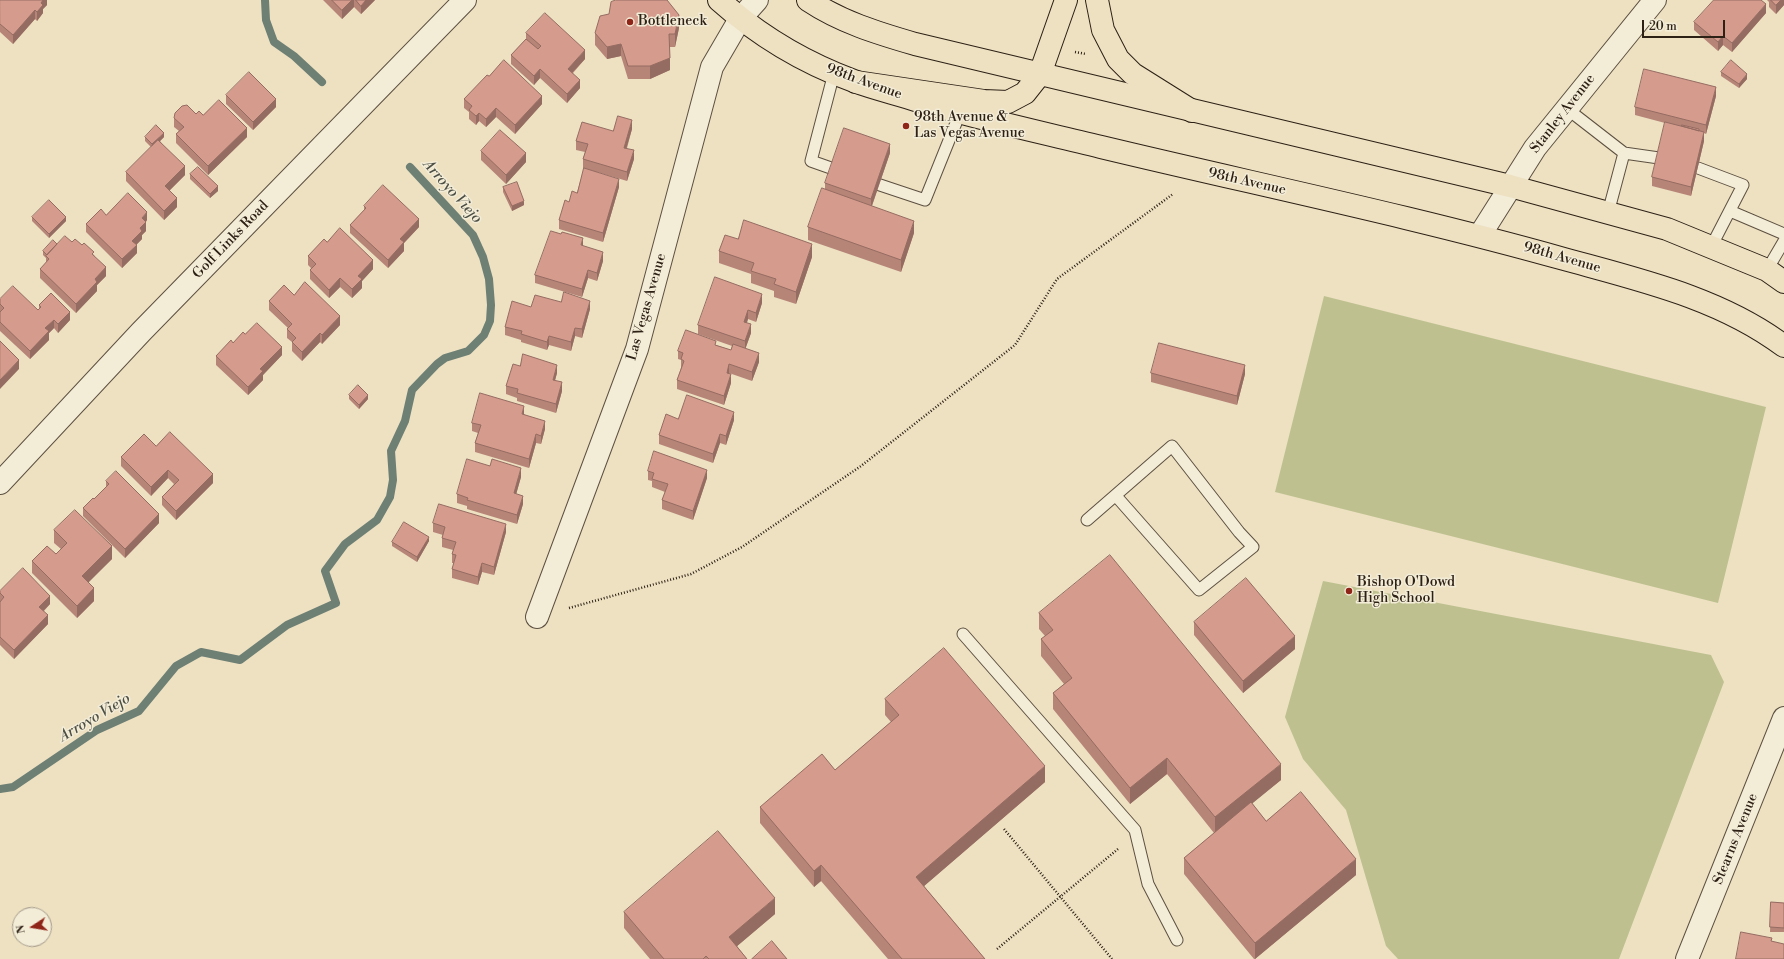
<!DOCTYPE html>
<style>
body{margin:0}
#map{position:relative;width:1784px;height:959px;overflow:hidden;background:#ede1c2;font-family:"Libre Bodoni",serif}
canvas{display:block}
.north{position:absolute;left:12px;top:907px;width:40px;height:40px;box-sizing:border-box;background:#f3ecd7;border:1px solid #a49a89;border-radius:50%;rotate:258deg;font-size:11px;font-weight:700;line-height:16px;text-align:center;color:#2d2015}
.north::after{content:'';display:block;margin:auto;width:14px;height:18px;background:#8f2418;clip-path:polygon(50% 0,100% 100%,50% 72%,0 100%)}
.scale{position:absolute;left:1642px;top:20px;width:83px;height:18px;box-sizing:border-box;border:2px solid #2d2015;border-top:0;padding-left:5px;font-size:12px;line-height:14px;white-space:nowrap;color:#2d2015;-webkit-text-stroke:3px #f3ecd7;paint-order:stroke}
</style>
<div id="map">
<canvas width="1784" height="959"></canvas>
<div class="north">N</div>
<div class="scale">20 m</div>
</div>
<script>
const c = document.querySelector('canvas').getContext('2d');
c.lineJoin = 'round';
function fillPath(path, color) { c.fillStyle = color; c.fill(path, 'evenodd'); }
function trace(path, color, width, dash) { c.strokeStyle = color; c.lineWidth = width; c.lineCap = dash ? 'butt' : 'round'; c.setLineDash(dash || []); c.stroke(path); }
function write(font, color, halo, rows, align = 'center') {
  c.font = font + ' "Libre Bodoni",serif'; c.lineWidth = 3; c.setLineDash([]); c.textBaseline = 'middle'; c.strokeStyle = halo; c.fillStyle = color; for (const [text, x, y, turn = 0] of rows) {
    c.save(); c.translate(x, y); c.rotate((+turn || 0) * Math.PI / 180); c.textAlign = isNaN(turn) ? turn : align; if (halo) c.strokeText(text, 0, 0); c.fillText(text, 0, 0); c.restore();
  }
}
const green = new Path2D(`
 M1324,296l442,111 -48,196 -443,-111z
 M1323,581l388,74 13,27 -105,277h-221l-12,-13 -40,-136 -43,-51 -18,-42z`);
const stream = new Path2D(`
 M265,0l1,20 8,22 20,14 28,26
 M0,789l13,-2 84,-57 42,-19 37,-45 25,-14 39,8 47,-35 49,-22 -11,-32 20,-27 32,-24 13,-23 3,-17 -2,-29 14,-30 7,-31 25,-26 8,-6 23,-7 16,-16 6,-14 1,-16 -2,-26 -6,-22 -10,-22 -63,-68`);
const path = new Path2D(`
 M1075,52l11,2
 M569,608l122,-34 51,-27 119,-81 154,-121 42,-66 116,-85
 M1004,829l108,130
 M997,949l121,-100`);
const service = new Path2D(`
 M834,73l-23,88 34,12
 M1566,108l58,45
 M1698,168l45,17 -32,62
 M865,180l60,20 35,-87
 M1730,211l54,23
 M1608,213l16,-60 35,5
 M1767,270l17,-29
 M1087,520l85,-74 67,86 14,15 -54,43 -83,-94
 M963,634l172,196 13,54 29,56`);
const minor = new Path2D(`
 M537,617l100,-268 75,-282 28,-48 17,-19
 M1687,959l97,-241`);
const tertiary = new Path2D(`
 M1480,235l55,-87 120,-148
 M0,483l141,-151 324,-332`);
const primary = new Path2D(`
 M719,0c39,35 86,63 135,81 21,8 44,13 65,20 60,18 121,31 182,46 154,37 310,69 463,112 76,21 156,39 220,87
 M808,0c33,22 69,33 107,44l595,142 157,43 100,41 17,12`);
const motorway = new Path2D(`
 M1097,0l6,30 15,29 15,15 59,37
 M856,82l128,19 24,1 17,-9 15,-19 26,-74`);
const wall = new Path2D(`
 M0,0h47v5l-4,4v4l-6,8 -2,-2 -22,25 -13,-12z
 M323,0h52l-14,14 -7,-7 -12,12z
 M1767,0h17v5l-8,9 -7,-7v-5z
 M1766,13l-34,39 -9,-7 -5,6 -24,-21v-8z
 M679,28l-4,19h-5v23l-20,9h-22l-7,-23 -14,3 -12,-14v-12z
 M526,33l59,26 -12,14 7,15 -13,15 -27,-25 -6,7 -23,-21v-9l15,-16z
 M1721,72l26,7 -8,9 -18,-12z
 M489,76l53,28 -27,30 -19,-17 -10,10 -7,-6 -3,4 -7,-6v-7l-5,-4v-9z
 M226,95l50,12 -23,23 -27,-26z
 M1716,96l-10,38 -2,-1v8l-13,55 -39,-10v-9l13,-54 -30,-8v-8z
 M196,114l7,1 44,22 -39,38 -32,-32v-9l3,-3 -5,-4v-9z
 M632,129l-5,19 7,11 -7,22 -30,-9 22,15 -16,55 -44,-13v-9l10,-18 8,-9 7,-25h-1v-9l2,-7 -9,-2v-9l37,-10z
 M145,137h19l-4,4 25,34 -16,16 8,16 -13,13 -38,-39v-9l25,-25 -6,-6z
 M481,151l45,11 -20,22 -25,-24z
 M890,153l-18,53 42,27 -13,39 -93,-32v-13l17,-38v-6z
 M190,174l28,17 -8,7 -20,-19z
 M503,187l21,18 -12,6 -9,-19z
 M364,206l55,21 -15,16v8l-16,17 -38,-35v-8l14,-15z
 M106,215l41,5 -1,2v9l-4,4v4l-6,6 1,8 -15,15 -36,-36v-8z
 M32,217l34,4 -17,17 -17,-17z
 M738,239l74,18 -16,47 -22,-7v-6l-23,-8v-9l-32,-11v-12z
 M72,242l10,3 12,10 12,21 -9,9v6l-21,22 -36,-35v-9l6,-6v-5l-3,-3v-4l14,-7z
 M327,242l46,27 -11,12v7l-10,10 -12,-11 -11,11 -19,-19v-9l1,-2 -3,-3v-9z
 M583,246l20,15 -6,20 -9,-3 -6,19 -47,-14v-8z
 M294,295l46,30 -18,19 -2,-2 -18,19 -10,-10v-9l-5,-4v-9l1,-1 -19,-18v-9z
 M0,299l38,11 1,-1v-4l31,15 -12,13 -4,-5 -5,5v7l-19,19 -30,-28z
 M561,302l29,7 -8,29 -7,-2 -4,15 -22,-6 -2,5 -26,-8v-2l-16,-5v-8l26,-20z
 M762,303l-6,19 -8,-3 -1,4 4,10 -6,16 14,13 -7,19 -23,-8v1l2,9 -7,22 -47,-16v-9l4,-12v-8l-3,-1v-8l38,-6 15,5 1,-4 -34,-12v-9z
 M245,334l37,21 -19,20v5l-15,15 -32,-30v-9z
 M520,366l37,7 -2,7 7,11 -6,22 -39,-12v-3l-11,-4v-8z
 M1151,373l94,1 -8,31 -86,-23z
 M349,395l19,4 -9,10 -10,-10z
 M524,414l21,15 -4,15 -5,-1 -7,25 -54,-16v-9l3,-10 -6,-2v-8z
 M678,419l56,1 -8,25 -6,-2 -7,20 -54,-19v-9z
 M156,446l57,37 -37,37 -14,-15v-8l12,-13 -6,-6 -17,18 -30,-30v-9z
 M648,471l59,7 -14,42 -31,-11v-9l3,-8 -13,-5v-6l-4,-1z
 M521,477l-5,17 7,10 -6,20 -50,-15v-3l-10,-3v-9z
 M106,481l53,42 -34,35 -42,-42v-8l11,-9 12,-12z
 M433,523l73,9 -12,43 -12,-3 -4,13 -26,-7v-9l2,-6h-2v-9l1,-4 -11,-3v-9l1,-3 -10,-3z
 M54,530l58,29 -24,23 6,19 -17,17 -45,-45v-12l24,-7 5,-5 -7,-6z
 M429,541l-12,21 -25,-16v-4z
 M0,591l50,13 -6,7 4,13 -34,35 -14,-14z
 M1039,613l242,167 -29,23 14,18 90,54 -101,84h-1l-70,-85v-16l30,-25 -47,-59 -37,30 -77,-95v-16l11,-9 -23,-28v-17l4,-3 -6,-7z
 M1194,622l101,27 -52,44 -49,-58z
 M885,699l160,83 -121,104 61,73h-97l-67,-78 -7,6 -54,-64v-16l75,-37 56,-48 -6,-7z
 M1771,902l13,1v29h-14z
 M624,912l151,2 -38,32 10,13h-97l-26,-31z`);
const shadedWall = new Path2D(`
 M43,0h4v5l-4,4v4l-6,8v-9l4,-9z
 M352,0h2v7l-12,12v-9z
 M366,0h9l-14,14v-8z
 M1781,0h3v5l-8,9v-9z
 M1766,4v9l-34,39v-9z
 M35,10v9l-22,25v-9z
 M679,15v13l-4,19v-13z
 M1723,36v9l-5,6v-9z
 M621,44v12l-14,3v-12z
 M585,50v9l-17,18v-8z
 M670,58v12l-20,9v-13z
 M540,69v9l-6,7v-9z
 M1747,74v5l-8,9v-4z
 M580,80v8l-13,15v-9z
 M1716,87v9l-10,38v-9z
 M542,96v8l-27,30v-9z
 M276,99v8l-23,23v-8z
 M496,108v9l-10,10v-8z
 M479,113v8l-3,4v-9z
 M632,120v9l-8,27v-8z
 M247,128v9l-39,38v-9z
 M1704,132v9l-13,55v-9z
 M164,133v4l-12,12v-5z
 M890,144v9l-19,55v-9z
 M634,150v9l-7,22v-9z
 M526,153v9l-20,22v-9z
 M185,166v9l-20,20v-9z
 M619,179v8l-16,55v-9z
 M218,186v5l-8,7v-4z
 M177,198v9l-13,13v-9z
 M524,201v4l-12,6v-5z
 M147,212v8l-5,6v-8z
 M66,217v4l-17,17v-4z
 M419,219v8l-15,16v8l-16,17v-8l12,-21z
 M914,221v12l-13,39v-12z
 M146,222v9l-4,4v4l-10,10v-8l8,-13z
 M583,238v8l-2,-1z
 M812,244v13l-16,47v-12z
 M137,245v8l-15,15v-9z
 M603,252v9l-6,20v-8z
 M373,260v9l-11,12v7l-10,10v-9l6,-13z
 M106,267v9l-9,9v6l-21,22v-9l19,-25z
 M588,270v8l-6,19v-8z
 M340,278v9l-11,11v-8z
 M762,294v9l-6,19v-9z
 M590,301v8l-8,29v-9z
 M748,310v9l-4,11v-8z
 M70,312v8l-12,13v-9z
 M340,316v9l-18,19v-9z
 M54,320v8l-5,5v7l-19,19v-8l15,-23z
 M751,324v9l-6,17v-9z
 M575,328v8l-4,15v-9z
 M320,333v9l-18,19v-9z
 M549,336v9l-2,5v-8z
 M282,347v8l-19,20v5l-15,15v-8l12,-18z
 M759,353v9l-7,19v-9z
 M19,360v9l-19,20v-9z
 M729,364v9l-2,8v-8z
 M557,365v8l-4,15v-8z
 M1245,365v9l-8,31v-9z
 M731,374v9l-7,22v-9z
 M562,382v9l-6,22v-9z
 M368,395v4l-9,10v-4z
 M524,406v8h-2z
 M734,412v8l-8,25v-9z
 M545,421v8l-4,15v-8z
 M536,434v9l-7,25v-9z
 M720,434v9l-7,20v-9z
 M521,468v9l-7,25v-9z
 M168,470v8l-17,18v-9z
 M707,470v8l-14,42v-9z
 M213,474v9l-37,37v-9z
 M523,496v8l-6,20v-9z
 M159,514v9l-34,35v-9z
 M506,524v8l-12,43v-8z
 M429,537v4l-12,21v-5z
 M112,546v13l-30,30v-13z
 M482,563v9l-4,13v-8z
 M94,588v13l-17,17v-12z
 M50,596v8l-11,11v-8z
 M48,615v9l-34,35v-9z
 M1295,636v13l-52,44v-12z
 M1167,758v16l-37,30v-16z
 M1281,764v16l-66,54v-17z
 M1045,766v16l-129,111v-16z
 M1356,859v16l-101,84v-16z
 M821,865v16l-7,6v-16z
 M775,898v16l-46,39v-16z`);
const building = new Path2D(`
 M0,0h43l-2,3 2,2 -6,7 -2,-2 -22,25 -13,-11z
 M332,0h20l-10,10z
 M356,0h10l-5,6z
 M616,0h51l12,15 -4,19h-6l1,24 -20,8h-22l-7,-22 -14,3 -12,-14 5,-17 9,-2 2,-12z
 M1714,0h47l5,4 -34,39 -9,-7 -5,6 -24,-20z
 M1771,0h10l-5,5z
 M545,13l40,37 -17,19 12,11 -13,14 -27,-25 -6,7 -23,-21 15,-16 12,10 3,-3 -15,-13z
 M504,60l38,36 -27,29 -19,-17 -10,11 -7,-6 -3,3 -7,-6 3,-4 -8,-7 23,-24 2,1z
 M1731,60l16,14 -8,10 -18,-12z
 M1644,69l72,18 -10,38 -71,-18z
 M249,72l27,27 -23,23 -27,-27z
 M219,100l28,28 -39,38 -32,-32 8,-7 -10,-9 1,-5 7,-7 5,-1 9,9 3,-3 4,4z
 M618,116l14,4 -8,28 10,2 -7,22 -44,-13 5,-15 -12,-3 6,-19 31,9z
 M1665,122l39,10 -13,55 -39,-10z
 M156,125l8,8 -12,11 -7,-7z
 M1682,125l17,4v2l-17,-5z
 M844,128l46,16 -19,55 -46,-16z
 M500,130l26,23 -20,22 -25,-24z
 M158,140l27,26 -20,20 12,12 -13,13 -38,-39z
 M198,167l20,19 -8,8 -20,-20z
 M584,168l35,11 -16,54 -44,-13 6,-20 4,2 3,-11 5,2z
 M517,182l7,19 -12,5 -9,-19z
 M383,185l36,34 -19,20 4,3 -16,18 -38,-35 16,-17 -2,-2z
 M822,188l92,33 -13,39 -93,-33z
 M128,193l19,19 -5,6 4,4 -6,6 2,3 -10,10 5,4 -15,14 -36,-35 15,-15 5,6z
 M49,200l17,17 -17,17 -17,-17z
 M744,220l68,24 -16,48 -22,-8 2,-5 -25,-8 3,-8 -35,-12 6,-16 13,4z
 M340,228l33,32 -15,16 4,3 -10,10 -12,-11 -11,12 -19,-20 6,-6 -8,-8 16,-17 3,3z
 M551,231l10,3 1,-2 21,6 -2,7 22,7 -6,21 -9,-3 -6,19 -47,-14z
 M65,236l7,6 3,-3 7,6 2,-2 10,9 -2,2 14,13 -11,12 2,3 -21,22 -36,-35 9,-10 -3,-3z
 M53,240l4,4 -10,11 -4,-4z
 M715,277l47,17 -6,19 -8,-3 -4,12 7,2 -6,17 -47,-16z
 M305,282l35,34 -18,19 -2,-2 -18,19 -10,-10 4,-4 -9,-9 5,-5 -23,-23 15,-16 10,10z
 M13,286l25,24 3,-3 -2,-2 12,-12 19,19 -12,12 -4,-4 -9,8 4,3 -19,20 -30,-29v-10l4,-4 -4,-4v-5z
 M564,292l26,9 -8,28 -7,-1 -4,14 -22,-6 -2,6 -26,-8 1,-3 -17,-4 7,-26 19,6 4,-12 26,7z
 M257,323l25,24 -22,22 3,2 -15,16 -32,-31 15,-16 2,3 10,-11 2,2z
 M686,330l30,11 -1,4 16,5 2,-6 26,9 -7,19 -23,-8 -2,9 4,1 -7,22 -47,-16 7,-19 -3,-2 2,-6 -5,-2z
 M0,341l19,19 -19,20z
 M1159,343l86,22 -8,31 -86,-23z
 M523,354l34,11 -4,15 9,2 -6,22 -39,-11 1,-4 -12,-3 7,-22 7,2z
 M358,385l10,10 -9,10 -10,-10z
 M480,393l44,13 -2,8 23,7 -4,15 -5,-2 -7,25 -54,-16 6,-18 -9,-2z
 M687,395l47,17 -8,24 -6,-2 -7,20 -54,-19 7,-21 12,5z
 M170,432l43,42 -37,37 -14,-14 17,-17 -11,-10 -17,17 -30,-30 23,-23 12,12z
 M654,451l53,19 -14,41 -31,-11 6,-16 -16,-5 2,-6 -6,-2z
 M467,459l23,7 2,-7 29,9 -7,25 9,3 -6,19 -50,-15 1,-2 -11,-4z
 M116,471l43,43 -34,35 -42,-41 10,-10 1,1 15,-15 -3,-3z
 M439,504l67,20 -12,43 -12,-4 -4,14 -26,-8 4,-14 -4,-1 4,-12 -14,-4 3,-11 -12,-4z
 M75,510l37,36 -30,30 12,12 -17,18 -45,-45 15,-15 9,8 11,-11 -13,-13z
 M404,522l25,15 -12,20 -25,-15z
 M1110,555l171,209 -66,53 -48,-59 -37,30 -77,-95 19,-15 -31,-39 12,-9 -14,-17z
 M23,568l27,28 -11,11 9,8 -34,35 -14,-13v-35l4,-5 -4,-4v-2z
 M1246,578l49,58 -52,45 -49,-59z
 M944,648l101,118 -129,111 69,82h-83l-81,-94 -7,6 -54,-64 62,-53 13,16 64,-55 -14,-16z
 M1301,792l55,67 -101,84 -71,-85 67,-56 15,19z
 M718,831l57,67 -46,39 18,22h-38l-3,-3 -3,3h-39l-40,-47z
 M1771,902l13,1v25l-14,-1z
 M1741,932l31,6 -1,3 13,3v15h-48z
 M772,941l15,18h-35z`);
const markers = [
 [630,22,4,"#8f2418"],
 [906,126,4,"#8f2418"],
 [1349,591,4,"#8f2418"]
];
const poiNames = [
 ["Bottleneck",638,22],
 ["98th Avenue &",914,118],
 ["Las Vegas Avenue",914,134],
 ["Bishop O'Dowd",1357,583],
 ["High School",1357,599]
];
const streetNames = [
 ["98th Avenue",864,82,20],
 ["Stanley Avenue",1563,114,-52],
 ["98th Avenue",1247,182,13],
 ["Golf Links Road",231,240,-46],
 ["98th Avenue",1562,258,16],
 ["Las Vegas Avenue",647,307,-74],
 ["Stearns Avenue",1736,839,-68]
];
const waterNames = [
 ["Arroyo Viejo",452,192,48],
 ["Arroyo Viejo",95,718,-31]
];
fillPath(green, '#bec18f');
trace(stream, '#6e7f74', 8);
trace(service, '#5d5040', 13);
trace(minor, '#5d5040', 24);
trace(tertiary, '#5d5040', 24);
trace(primary, '#2d2015', 24);
trace(motorway, '#2d2015', 24);
trace(path, '#2d2015', 2.5, [1, 2]);
trace(service, '#f3ecd7', 11);
trace(minor, '#f3ecd7', 22);
trace(tertiary, '#f3ecd7', 22);
trace(primary, '#ede1c2', 22);
trace(motorway, '#ede1c2', 22);
fillPath(wall, '#b78578');
fillPath(shadedWall, '#956c62');
fillPath(building, '#d59b8c');
trace(building, '#956c62', 1);
for (const [x, y, r, color] of markers) { const dot = new Path2D(); dot.arc(x, y, r, 0, 2 * Math.PI); c.fillStyle = color; c.fill(dot); trace(dot, '#f3ecd7', 1.5); }
write('14px', '#2d2015', '#f3ecd7', poiNames, 'left');
write('14px', '#2d2015', '#f3ecd7', streetNames);
write('italic 15px', '#4d4f45', '#f3ecd7', waterNames);
</script>
